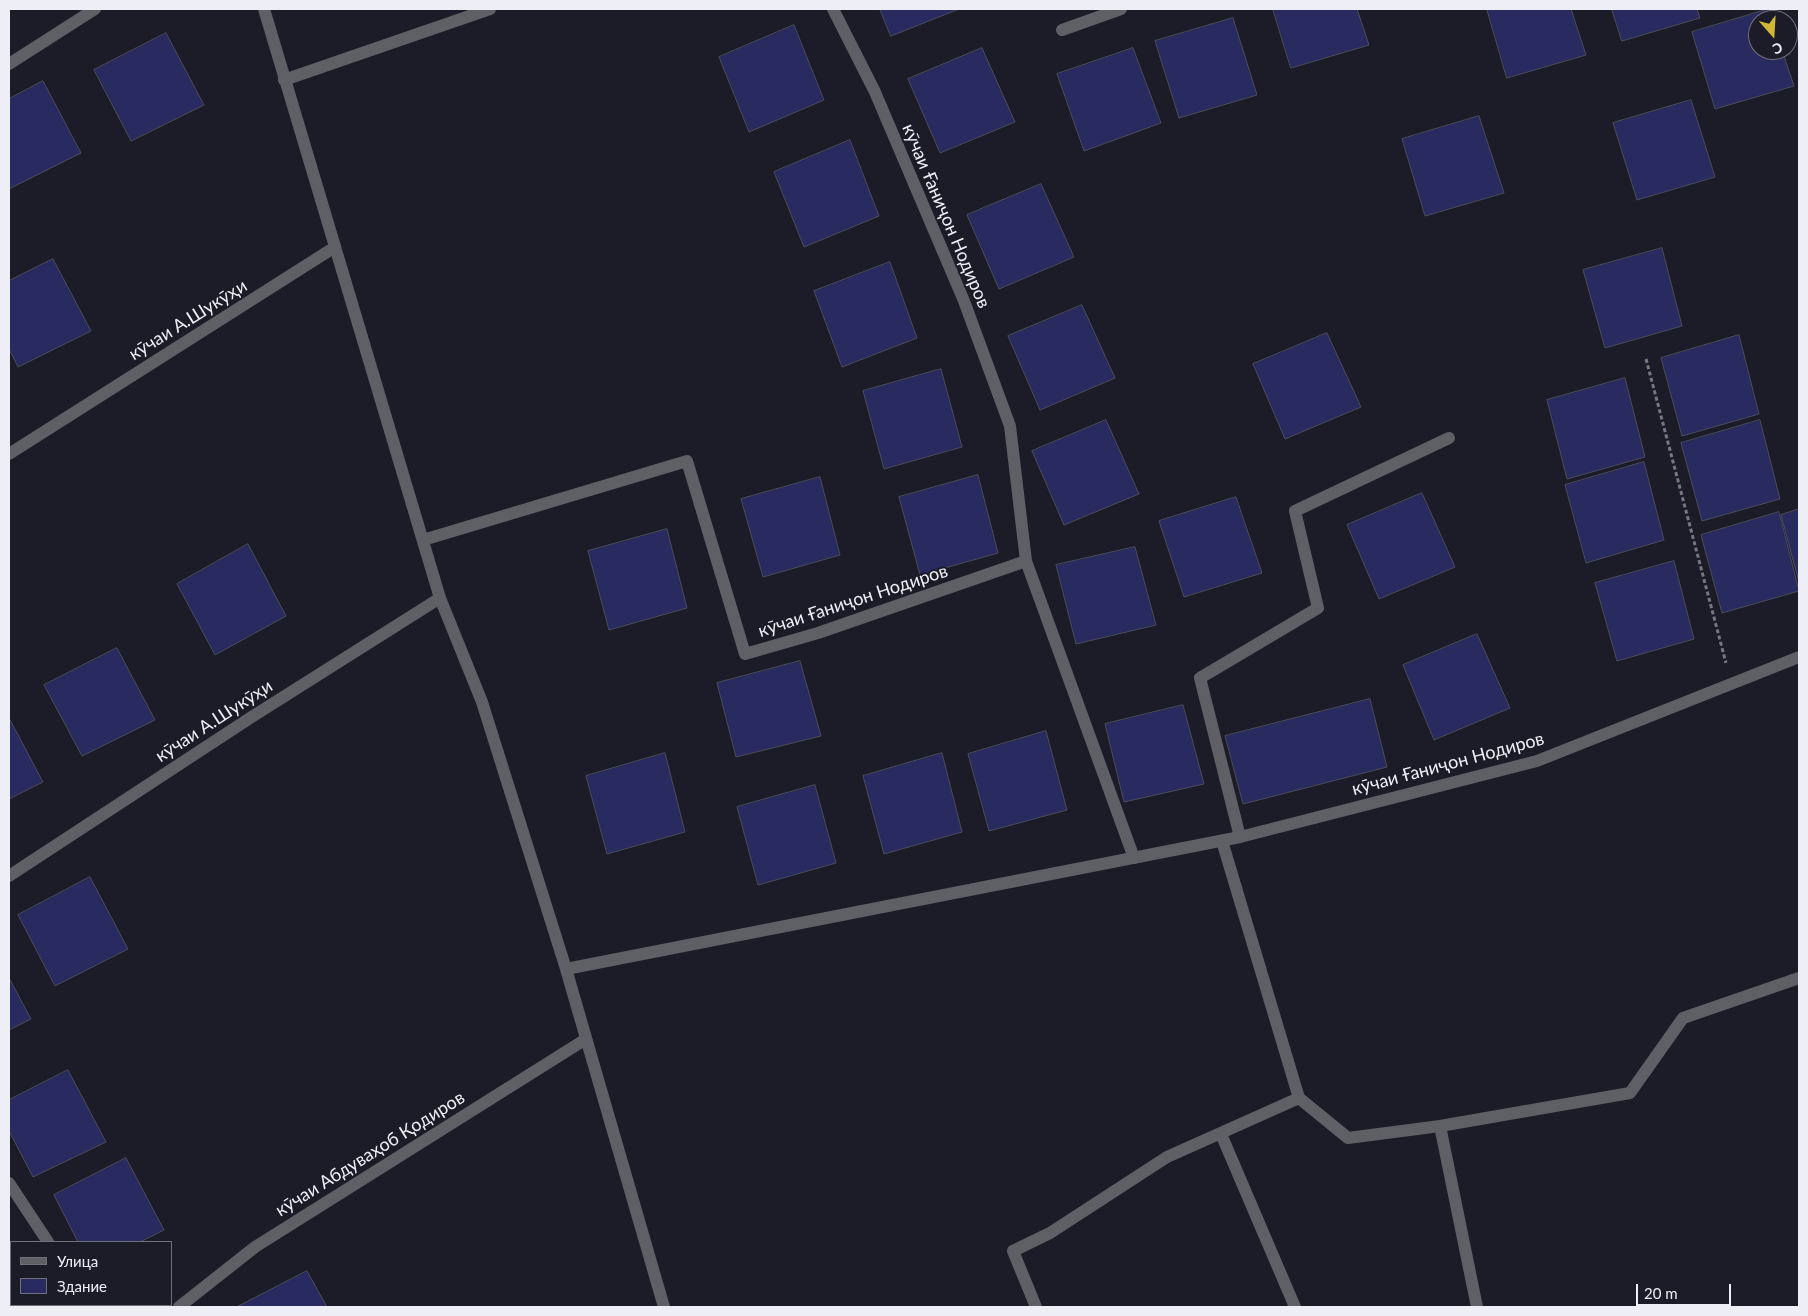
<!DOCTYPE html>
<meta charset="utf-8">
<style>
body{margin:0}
#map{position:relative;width:1808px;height:1316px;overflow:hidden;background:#1b1c27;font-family:Lato,sans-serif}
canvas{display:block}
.frame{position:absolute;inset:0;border:10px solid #eeeff6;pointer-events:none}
.legend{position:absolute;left:10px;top:1241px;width:162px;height:65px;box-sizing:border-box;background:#1b1c27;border:1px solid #6f707a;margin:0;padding:6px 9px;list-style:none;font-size:15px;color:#eeeff6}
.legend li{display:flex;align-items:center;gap:10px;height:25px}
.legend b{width:25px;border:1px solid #6f707a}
.north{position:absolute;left:1748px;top:10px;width:50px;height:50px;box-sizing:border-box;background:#1b1c27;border:1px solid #6f707a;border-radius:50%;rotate:161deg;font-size:14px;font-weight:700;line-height:20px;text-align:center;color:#eeeff6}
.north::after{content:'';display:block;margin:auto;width:18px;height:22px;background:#d0b836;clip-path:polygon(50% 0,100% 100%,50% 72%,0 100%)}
.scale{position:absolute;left:1636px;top:1284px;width:95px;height:22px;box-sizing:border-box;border:2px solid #eeeff6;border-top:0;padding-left:6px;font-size:15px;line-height:18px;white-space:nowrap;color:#eeeff6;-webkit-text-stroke:4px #1b1c27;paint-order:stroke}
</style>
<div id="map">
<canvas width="1808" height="1316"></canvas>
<div class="frame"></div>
<ul class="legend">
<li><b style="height:6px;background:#5f6066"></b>Улица</li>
<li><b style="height:14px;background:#282a60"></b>Здание</li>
</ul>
<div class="north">С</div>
<div class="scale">20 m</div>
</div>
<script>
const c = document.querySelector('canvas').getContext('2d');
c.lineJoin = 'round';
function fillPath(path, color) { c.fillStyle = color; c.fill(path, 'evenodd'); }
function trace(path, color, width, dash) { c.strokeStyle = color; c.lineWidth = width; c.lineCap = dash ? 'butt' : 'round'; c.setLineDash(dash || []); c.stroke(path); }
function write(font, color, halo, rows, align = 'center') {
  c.font = font + ' Lato,sans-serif'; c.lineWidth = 4; c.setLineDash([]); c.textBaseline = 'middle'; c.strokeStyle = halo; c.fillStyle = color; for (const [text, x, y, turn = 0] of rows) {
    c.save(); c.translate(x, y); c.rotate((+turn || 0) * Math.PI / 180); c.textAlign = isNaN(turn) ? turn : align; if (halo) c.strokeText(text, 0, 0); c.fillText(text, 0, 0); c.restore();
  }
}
const building = new Path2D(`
 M880,9h79l-68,27z
 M1273,9h84l12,36 -78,23z
 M1487,9h84l15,46 -79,23z
 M1612,9h85l3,9 -78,23z
 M1769,9l4,11h-15v30h24l12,36 -79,23 -23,-77z
 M1233,18l24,77 -78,23 -24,-77z
 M794,25l30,75 -75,32 -30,-75z
 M166,33l38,72 -73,36 -37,-71z
 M982,48l33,74 -75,31 -32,-74z
 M1133,48l28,75 -77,28 -27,-77z
 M43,81l38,72 -72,36v-90z
 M1691,100l24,77 -78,23 -24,-77z
 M1479,116l25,77 -79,23 -23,-77z
 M850,140l29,76 -75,31 -30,-75z
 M1041,184l33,73 -75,32 -32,-74z
 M1662,248l20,78 -77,22 -22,-78z
 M53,259l38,72 -73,36 -9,-18v-68z
 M890,262l27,76 -75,29 -28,-76z
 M1082,305l33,73 -75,32 -32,-74z
 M1327,333l34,74 -76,32 -32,-75z
 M1739,335l20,79 -77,22 -21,-78z
 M941,369l21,78 -78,22 -21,-78z
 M1625,378l20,79 -78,22 -20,-79z
 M1106,420l33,74 -75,31 -32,-74z
 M1760,420l20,79 -78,22 -21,-78z
 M1644,462l20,78 -78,23 -21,-78z
 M978,475l20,78 -78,22 -21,-78z
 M820,477l20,78 -77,22 -22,-78z
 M1422,493l33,74 -76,32 -32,-74z
 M1236,497l26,76 -78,24 -25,-76z
 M1799,509v73l-18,-67z
 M1779,512l20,79 -77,22 -21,-78z
 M667,529l20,79 -78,22 -21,-79z
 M248,544l38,72 -71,39 -38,-71z
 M1135,547l21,78 -80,19 -20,-79z
 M1674,561l20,78 -77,22 -22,-78z
 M1477,634l33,74 -76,32 -31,-75z
 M117,648l38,72 -73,36 -38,-71z
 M800,661l21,75 -85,21 -19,-74z
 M1370,699l17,68 -144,37 -18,-68z
 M1183,705l21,79 -80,18 -19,-78z
 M9,718l34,64 -34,17z
 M1046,731l21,79 -78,21 -21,-77z
 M665,753l20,79 -78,22 -21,-78z
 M942,753l20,79 -78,22 -21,-78z
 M815,785l21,78 -78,22 -21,-78z
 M90,877l38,72 -73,37 -37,-71z
 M9,978l22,41 -22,11z
 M68,1070l38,72 -73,35 -24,-46v-31z
 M126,1158l38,72 -24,12h-62l-24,-47z
 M307,1271l20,36h-90z`);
const path = new Path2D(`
 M1646,359l80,304`);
const minor = new Path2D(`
 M833,9l42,83 89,209 46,125 16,135 108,297
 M1062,30l59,-21
 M9,64l86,-55
 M284,80l206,-71
 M9,454l326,-207
 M423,540l264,-79 58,193 73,-21 208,-72
 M1240,837l-40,-159 118,-70 -23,-97 154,-73
 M1222,841l77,257
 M9,876l241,-158 190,-120
 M1440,1126l37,181
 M1221,1134l74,173
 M9,1183l39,59
 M90,1305l2,2
 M179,1307l76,-60 331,-208
 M1036,1307l-23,-56 37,-18 117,-76 132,-59 49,40 92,-12 190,-33 53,-75 116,-40`);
const tertiary = new Path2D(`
 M264,9l176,589 42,104 84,267 98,338
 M566,969l674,-132 297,-76 262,-104`);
const streetNames = [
 ["кӯчаи Ғаниҷон Нодиров",946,216,67],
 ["кӯчаи А.Шукӯҳи",188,320,-32],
 ["кӯчаи Ғаниҷон Нодиров",853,601,-18],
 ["кӯчаи А.Шукӯҳи",214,721,-33],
 ["кӯчаи Ғаниҷон Нодиров",1448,764,-15],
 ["кӯчаи Абдуваҳоб Қодиров",370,1154,-32]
];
fillPath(building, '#282a60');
trace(building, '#4b4d59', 1);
trace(path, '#767780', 3, [4, 2.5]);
trace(minor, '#5f6066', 12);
trace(tertiary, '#5f6066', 12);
write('18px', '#eeeff6', '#1b1c27', streetNames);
</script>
